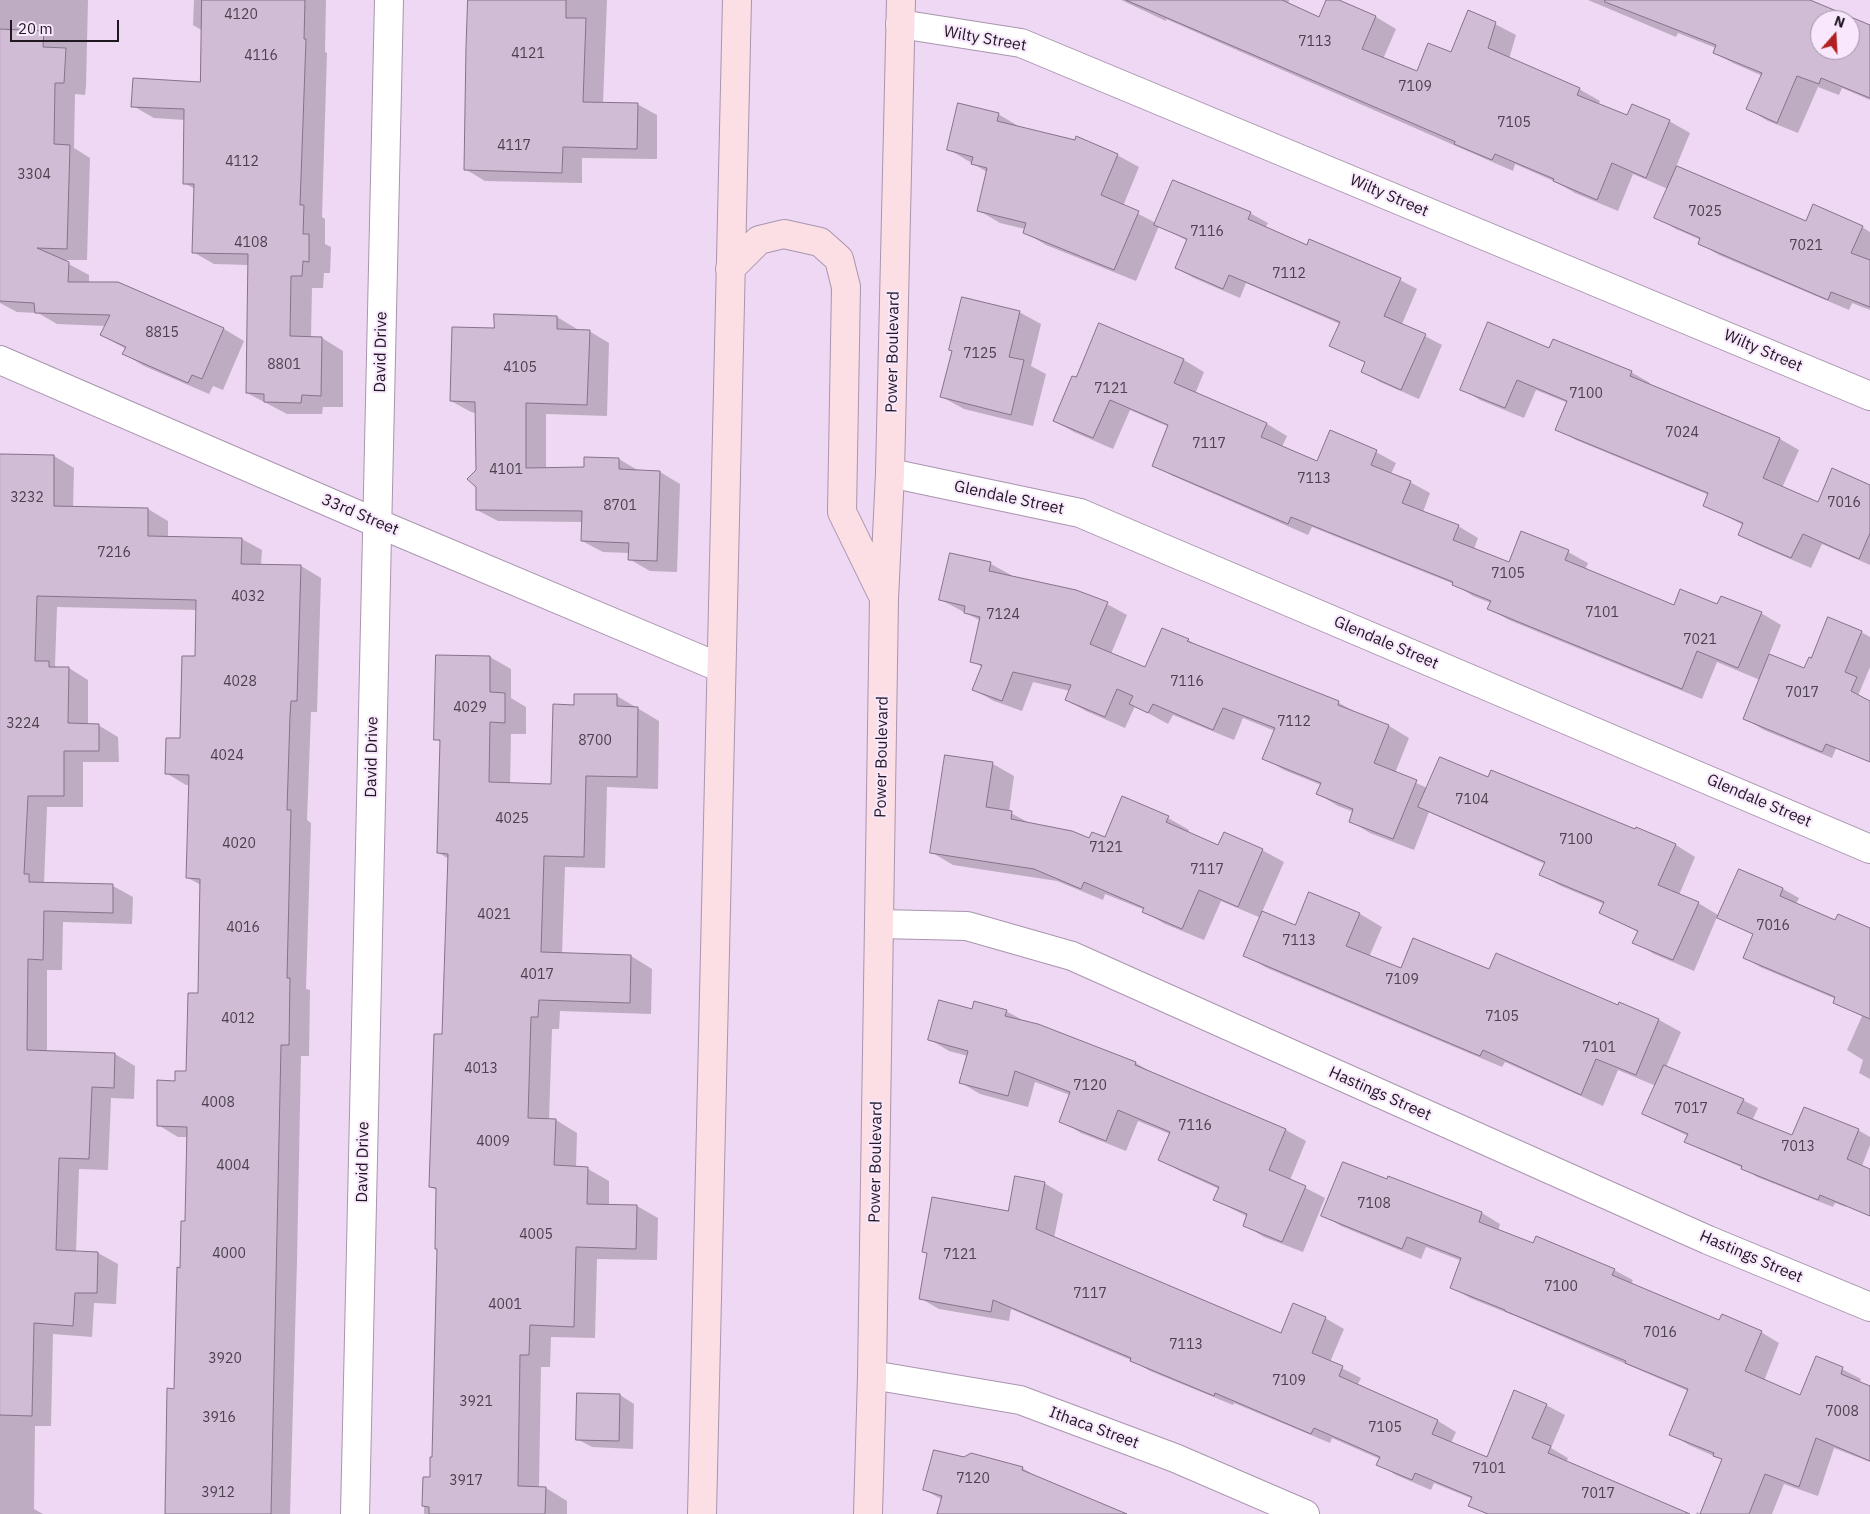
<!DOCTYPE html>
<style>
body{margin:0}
#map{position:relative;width:1870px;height:1514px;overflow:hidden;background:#eed8f3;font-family:"IBM Plex Sans",sans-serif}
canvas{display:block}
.north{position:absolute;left:1810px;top:10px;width:50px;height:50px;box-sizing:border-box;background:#f8e7fd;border:1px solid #a194a5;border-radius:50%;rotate:19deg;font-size:14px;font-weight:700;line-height:20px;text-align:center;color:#1f1821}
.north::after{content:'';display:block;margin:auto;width:18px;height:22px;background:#b12022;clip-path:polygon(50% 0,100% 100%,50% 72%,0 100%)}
.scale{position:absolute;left:10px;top:20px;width:109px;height:22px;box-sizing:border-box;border:2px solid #1f1821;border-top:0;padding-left:6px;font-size:15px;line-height:18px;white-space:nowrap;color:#1f1821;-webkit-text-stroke:4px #f8e7fd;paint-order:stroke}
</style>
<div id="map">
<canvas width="1870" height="1514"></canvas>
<div class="north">N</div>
<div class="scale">20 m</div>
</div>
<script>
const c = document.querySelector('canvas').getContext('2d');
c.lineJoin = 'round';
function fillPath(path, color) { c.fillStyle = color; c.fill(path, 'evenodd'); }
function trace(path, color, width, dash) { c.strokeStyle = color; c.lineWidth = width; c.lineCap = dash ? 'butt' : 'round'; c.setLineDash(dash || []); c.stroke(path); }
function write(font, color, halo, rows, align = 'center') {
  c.font = font + ' "IBM Plex Sans",sans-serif'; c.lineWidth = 4; c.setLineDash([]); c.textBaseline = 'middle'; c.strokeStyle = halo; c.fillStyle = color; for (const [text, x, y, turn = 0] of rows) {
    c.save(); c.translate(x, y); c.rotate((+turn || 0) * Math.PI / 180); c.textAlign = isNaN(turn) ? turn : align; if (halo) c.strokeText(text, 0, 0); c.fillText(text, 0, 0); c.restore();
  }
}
const shadow = new Path2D(`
 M0,0h88l-2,86 -1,9 -10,-1 -1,54 16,10 -3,102h-26l28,15v8l28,1 107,45 20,12 -21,49 -10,-4 -4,8 -65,-28 -20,-12 2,-5 -25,-14 5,-9 -49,-2 -19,-11 -21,-1 -17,-9z
 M194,0h132l-1,52 2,1 -5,164 3,2v25l6,3 -1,26h-6l-1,15h-11l-1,50h11l21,13v56h-20l-1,7h-35l-40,-21 2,-128 -35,-1 -21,-12 2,-63 -11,-6 1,-63 -31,-2 -21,-12 69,-22 1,-53 -10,-6z
 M468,0h139l-4,103 34,1 20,11v44l-75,-1v25l-97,-2 -20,-12z
 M1121,0h168l-1,4 32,14 8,-18h8l40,17 20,12 -13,30 35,14 33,-20 44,-29 21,11 -7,24 70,30 21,12 -2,4 30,11 41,5 21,12 -14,34 131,56 55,4 8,5v78l-18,-7 -3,7 -130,-55 -20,-12 2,-3 -25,-11 -20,-12 12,-28 -35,-15 -15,37 -43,-18 -19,-11 -41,-18 -2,7 -347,-152v2z
 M1588,0h212l70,26v74l-28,-12 -3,7 -21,-8 -20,46 -30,-12 -20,-12 15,-33 -28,-12 -21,-11 2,-5 -38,-15 -2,4zM1820,20h30v30h-30z
 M998,114l22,13 97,28 22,12 -16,39 33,17 94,-10 18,10 -3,5 43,19 92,33 17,9 -15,35 40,21 -23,54 -39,-17 -17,-10 3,-9 -35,-18 9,-21 -94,-41 -6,15 -46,-20 -18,-10 12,-27 -29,-15 -23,55 -90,-36 -22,-13 1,-3 -25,-6 -22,-13 9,-38 -39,-23z
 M1019,312l22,12 -10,42 15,8 -13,52 -69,-17 -22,-12z
 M557,317l20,12v2h12l20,12 -2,73 -61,-2v55l39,-1 34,-9 20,12 21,1 20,12 -3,88 -27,-1 -21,-12 1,-6 -27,-1 -21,-11 1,-19 -85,-1 -21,-11 -1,-97 -5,-1 -20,-11 44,-72z
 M1100,324l84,36 20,12 -9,22 72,30 20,12 -5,11 35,16 59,-11 20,11 -5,11 19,8 20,11 -7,19 35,14 20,12 -4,11 35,15 59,-12 20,11 -3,7 90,37 43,-1 43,7 20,12 -12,30 36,14 6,-10 50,-27 9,5v30l-38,91 -68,-28 -20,-12 16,-38 -43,-18 -15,37 -193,-79 -20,-11 2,-6 -18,-7 -19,-12 -142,-57 -4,8 -135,-59 -20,-11 16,-38 -39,-17 -17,39 -39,-17 -20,-11 22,-42z
 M1550,350l81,22 19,11 -1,2 131,54 19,11 -17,38 36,16 52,-18v79l-48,-21 -11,24 -53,-23 -19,-10 4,-10 -38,-20 4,-10 -133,-55 -19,-11 11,-26 -32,-13 -12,28 -44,-18 -18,-11z
 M0,455l54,1 20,12 -1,40 75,1 20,12v17l74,1 20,11 -1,15 40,1 20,12 -4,134h-6l-4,108 4,3 -5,166 4,1 -1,66h-8l-4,205 -7,253h-124l10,-124 5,-121 5,-46 2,-86h-10l-20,-12 18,-43 11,-10 12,-78 2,-109 -13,-7 2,-93h-4l-20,-12 15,-33 15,-82 1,-48 -140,-3 -2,59 4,2h10l19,12v45h10l20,12 1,25h-36v45h-36l-3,77 69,2 20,11 -1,27 -69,-2 -1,48h-15v82l68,2 20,12 -1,33 -23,-1 -3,72 -29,-1 -3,83 22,1 20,11 -2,40 -22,-1 -2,34 -39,-3 -2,92h-16l-1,83 9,5h-43z
 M951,555l40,9 20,11v2l96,27 20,11 -16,39 35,15 42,-29 18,10 133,53 20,11 30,12 20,12 -14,35 32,15 61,-9 148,52 1,-2 39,16 19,12 -16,38 19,8 22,13 19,-45 44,18 16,9 -3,6 40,17 34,8v150l-11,-6 4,-13 -16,-10 15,-34 -28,-14 2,-3 -76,-32 -16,-10 10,-22 -37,-18 -23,54 -40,-17 -20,-12 4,-10 -37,-19 3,-9 -43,-18 -20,-11 4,-11 -116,-52 -15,38 -44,-17 -20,-12 4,-9 -16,-6 -20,-12 3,-9 -37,-15 -20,-12 11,-27 -32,-13 -9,22 -61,-25 -5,9 -33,-18 -10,22 -39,-17 -20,-11 4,-9 -37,-9 -11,29 -28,-10 -20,-11 8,-23 -10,-6 9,-40 -40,-21z
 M490,657l21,12v29l15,9v27h-15l-1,50 42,1 23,-79 42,-10 42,25 -1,68 -51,-2 -2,81 -40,-1 -3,87 69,2 21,13 -1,45 -91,-3 -1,18h-7l-3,91h7l21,13 -1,35 12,1 21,12v24l28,1 21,12 -1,42 -60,-1 -2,79 -44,-1 -1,30h-9l-2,121h7l21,13v13h-143v-36h7l3,-20 5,-208 -3,-1 1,-59 -7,-3 14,-152 5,-176 -10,-6 2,-111 -5,-3z
 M993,764l21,12 -5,36 24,13 57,15 15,-1 63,-21 21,12 -1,3 31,14 43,3 22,12 -22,50 34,15 14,-34 50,21 22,13 -13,30 32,12 89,1 129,37 1,-3 39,16 22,12 -15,35 77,33 15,8 -6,13 41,16 65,-7 12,7v8l-24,62 -11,-4 -2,4 -76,-30 -14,-9 -43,-19 -14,-8 2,-5 -45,-22 13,-28 -38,-16 -15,36 -98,-44 -3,5 -235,-99 -22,-13 16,-37 -40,-17 -17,39 -39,-16 -21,-12 1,-2 -40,-16 -2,6 -46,-19 -104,-16 -22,-13z
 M973,1010l33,1 20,11 110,41 20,12 130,55 20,11 -16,39 35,18 -22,54 -39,-15 -20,-12 4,-8 -33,-17 4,-11 -39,-18 -20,-11 10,-26 -32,-13 -12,30 -45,-18 -20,-12 9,-26 -35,-13 -7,25 -48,-13 -20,-12 8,-26 -19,-5 -20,-12z
 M1389,1177l93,36 18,11 -2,7 36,14 80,25 19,10 -2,4 89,37 41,11 18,11 -15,38 36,15 42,-27 19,10 -2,4 11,5v74l-36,-14 -16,48 -34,-12 -12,30h-76l1,-2 4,2 22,-54 -34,-15 -18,-11 17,-43 -173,-75 -45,-18 -19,-11 11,-26 -36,-14 -5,12 -80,-33 -18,-11 64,-34z
 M1044,1183l19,11 -9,44 228,96 43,-16 19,11 -14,33 31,16 -4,8 81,35 18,11 -5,11 37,15 58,-53 19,10 -14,33 17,10 -2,5 121,51h-201l-16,-9 3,-6 -39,-16 -3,7 -35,-15 -18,-11 2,-5 -48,-21 -2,5 -96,-40 -1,2 -83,-34 -19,-11 -120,-51 -2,12 -70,-12 -19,-11 89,-86z
 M620,1395l14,9 -1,45 -41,-2 -15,-8z
 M964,1458l58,10 19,11 83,35h-185l4,-14 -18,-10z`);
const building = new Path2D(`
 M202,0h103l-1,39h2l-6,166h4l-1,29h6v28l-6,-1 -1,15h-11l-1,60 32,1 -1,59 -19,-1 -1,8 -37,-1v-8l-18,-1 2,-139 -56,-1 2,-69h-11l1,-75 -53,-2 2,-29 67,4z
 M468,0h98v18h20l-3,84 55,1 -1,46 -74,-2 -1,26 -98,-3 2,-123z
 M1126,0h156l37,17 7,-17h13l37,16 -14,33 55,22 11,-28 23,9 17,-42 28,12 -8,26 92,40 -3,7 50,20 5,-11 38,16 -24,58 -34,-15 -15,37 -44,-19 1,-2 -59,-25 -3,6 -38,-16 1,-2z
 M1605,0h205l60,25v73l-49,-20 -2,6 -22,-8 -20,47 -31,-14 16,-36 -49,-20 3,-8 -111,-43zM1820,20h30v30h-30z
 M0,29l44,2 -1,16 23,1 -2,35h-9l-1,61 16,1 -3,104 -30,-1 32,14 -1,20h50l106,46 -22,51 -10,-4 -4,8 -66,-29 4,-7 -26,-12 10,-20 -75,-2 -1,-10 -34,-2z
 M958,103l41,10 -2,8 78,19 1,-4 42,18 -17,41 38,16 -25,59 -91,-37 3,-10 -49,-12 10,-43 -16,-4 2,-7 -26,-7z
 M1677,166l129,55 7,-17 50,22 -12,27 19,7v47l-39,-15 -3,8 -130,-56 2,-6 -46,-20z
 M1173,180l78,32 -3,7 59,26 2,-6 92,39 -17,38 42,18 -25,56 -40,-18 4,-10 -36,-16 11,-24 -111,-47 -6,14 -48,-21 12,-29 -33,-14z
 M962,297l58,14 -11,46 15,3 -13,55 -71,-18 12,-46 -3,-1z
 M494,314l63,2v13l33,1 -3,75 -61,-2v65l58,-1v-10l35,1v11l41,2 -3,90 -29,-1 1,-17 -48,-2 1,-30 -106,-1v-23l-9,-8 9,-9 -1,-68 -25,-1 2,-74 42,1z
 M1488,322l61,26 4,-9 79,32 -2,5 150,62 -17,40 55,24 14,-34 38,17v48l-11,26 -56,-25 -12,24 -53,-23 5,-12 -40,-17 5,-13 -153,-63 12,-29 -50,-21 -12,28 -45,-18z
 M1099,323l85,36 -10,24 93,40 -6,14 56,24 13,-31 47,20 -6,15 40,16 -9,22 57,22 -6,15 56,22 12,-31 48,19 -4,10 109,45 6,-16 37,15 4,-8 41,16 -24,56 -41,-17 -15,38 -195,-80 4,-8 -39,-16 1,-3 -162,-65 -3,7 -136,-58 16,-41 -58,-25 -17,38 -40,-17 19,-45 4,1z
 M0,454l54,1v51l94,2v28l94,2 -1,26 60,1 -4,136h-6l-1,15 -3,94h4l-4,168h3l-1,67h-8l-10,469h-106l2,-126 7,1 3,-122 3,1 1,-47h4l2,-94 -30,-1v-46l18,1v-10h11l2,-78h10l2,-114 -14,-1 3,-103 -24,-1 1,-36h14l2,-82h13l1,-56 -159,-4 -2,65h14v6h20l-1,56 31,1v27h-35v45h-36l-4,78h5v8l84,2v29l-69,-2 -1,49 -15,-1 -1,91 88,3 -1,35 -22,-1 -3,72 -30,-1 -3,92 42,2 -1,41h-22l-2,33 -39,-3 -2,93 -32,-1z
 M950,553l41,9 -2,9 87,19 32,12 -18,42 55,23 17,-39 27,11 -2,2 152,60 -1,4 51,20 -15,38 43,17 -24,59 -44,-17 4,-13 -37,-15 5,-11 -59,-24 13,-31 -52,-20 -10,22 -60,-26 -5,9 -19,-9 4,-8 -16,-7 -12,28 -40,-17 6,-15 -58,-13 -11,29 -30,-11 10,-25 -12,-3 10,-45 -16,-4 1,-7 -26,-6z
 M1828,617l34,14 -17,41 12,5 -6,14 19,10v61l-44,-18 -4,8 -79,-33 26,-65 35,14 5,-11 2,1z
 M436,655l54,1v36l15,1v30l-15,-1 -1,60 62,2 2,-80 21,1v-11h43v12l21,1 -1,70 -51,-1 -2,81 -40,-1 -3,96 90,3 -1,48 -91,-3 -1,17h-7l-3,101 28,1 -2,46 34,2 -1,37 50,1 -1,44 -60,-2 -2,80 -44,-2 -1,30h-9l-2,131 28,1 -1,27h-116v-7l-7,-1 1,-29h7v-20h2l5,-208h-2l1,-61 -7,-1 5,-153h8l6,-180 -11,-1 3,-113h-6z
 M945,755l48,7 -7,45 26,4 -1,8 61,12 17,7 3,-6 13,5 17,-41 47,20 -3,6 52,23 6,-13 39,17 -25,58 -39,-17 -17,39 -40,-17 2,-4 -60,-26 -3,7 -47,-20 -104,-16z
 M1440,757l48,20 3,-7 144,59 1,-2 40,17 -18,41 41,17 -26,58 -41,-17 6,-12 -39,-18 5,-11 -65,-27 6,-13 -127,-55z
 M1739,869l44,19 -3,8 55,24 3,-6 32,14v91l-37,-16 2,-6 -92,-39 10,-24 -36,-16z
 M1309,892l51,21 -14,33 55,22 12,-30 76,31 7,-16 122,52 1,-3 40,17 -23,56 -40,-16 -15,36 -98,-45 -3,6 -237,-100 19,-45 33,14z
 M939,1000l33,9 2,-8 33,9 -2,6 33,8 98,38 -1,3 151,64 -17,41 37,16 -24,56 -39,-16 4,-12 -34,-14 6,-13 -61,-27 12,-28 -52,-22 -12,31 -47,-19 11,-30 -55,-21 -7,25 -49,-13 9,-32 -40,-11z
 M1664,1065l80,34 -7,14 55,22 12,-28 55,22 -12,30 23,10v47l-50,-21 -2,5 -77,-31 1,-3 -58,-24 4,-8 -46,-20z
 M1343,1162l44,17 1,-3 94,36 -3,10 54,21 3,-7 79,33 -3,6 107,45 3,-6 40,17 -17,40 55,24 16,-39 27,11 -2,7 29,12v75l-54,-23 -17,49 -34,-13 -16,40h-49l22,-55 -9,-3 1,-3 -45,-18 19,-46 -63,-26 1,-2 -121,-50v-1l-55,-22 11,-30 -54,-21 -5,12 -81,-33z
 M1015,1176l30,6 -9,47 245,104 12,-30 33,14 -14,36 31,13 -4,10 99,44 -6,14 55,23 27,-67 33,14 -15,34 19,8 -3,7 142,61h-202l-20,-8 4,-9 -57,-24 -3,7 -36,-15 4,-8 -66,-29 -3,6 -96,-41 -1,3 -84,-35 1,-3 -138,-58 -2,12 -72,-13 8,-46 -5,-1 10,-55 76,14z
 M577,1393l43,1 -1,47 -43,-1z
 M934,1450l30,7 7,-4 52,14 -1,3 105,44h-190l5,-18 -19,-6z`);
const minor = new Path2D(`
 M900,24l121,19 849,353
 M0,360l377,163 344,145
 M890,473l190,40 790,336
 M879,924l88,2 105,30 636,284 162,67
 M872,1375l148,25 155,58 130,56
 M355,1514l34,-1514`);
const secondary = new Path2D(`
 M730,269l29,-29 25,-6 36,8 19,17 7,28 -4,225 42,86
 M702,1514l35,-1514
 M868,1514l4,-139 12,-776 6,-126 11,-473`);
const numberNames = [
 ["4120",241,15],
 ["7113",1315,42],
 ["4121",528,54],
 ["4116",261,56],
 ["7109",1415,87],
 ["7105",1514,123],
 ["4117",514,146],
 ["4112",242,162],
 ["3304",34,175],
 ["7025",1705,212],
 ["7116",1207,232],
 ["4108",251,243],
 ["7021",1806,246],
 ["7112",1289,274],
 ["8815",162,333],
 ["7125",980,354],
 ["8801",284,365],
 ["4105",520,368],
 ["7121",1111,389],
 ["7100",1586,394],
 ["7024",1682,433],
 ["7117",1209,444],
 ["4101",506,470],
 ["7113",1314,479],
 ["3232",27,498],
 ["7016",1844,503],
 ["8701",620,506],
 ["7216",114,553],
 ["7105",1508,574],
 ["4032",248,597],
 ["7101",1602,613],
 ["7124",1003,615],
 ["7021",1700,640],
 ["4028",240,682],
 ["7116",1187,682],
 ["7017",1802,693],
 ["4029",470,708],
 ["7112",1294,722],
 ["3224",23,724],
 ["8700",595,741],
 ["4024",227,756],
 ["7104",1472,800],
 ["4025",512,819],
 ["7100",1576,840],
 ["4020",239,844],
 ["7121",1106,848],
 ["7117",1207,870],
 ["4021",494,915],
 ["7016",1773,926],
 ["4016",243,928],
 ["7113",1299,941],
 ["4017",537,975],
 ["7109",1402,980],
 ["7105",1502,1017],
 ["4012",238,1019],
 ["7101",1599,1048],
 ["4013",481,1069],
 ["7120",1090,1086],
 ["4008",218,1103],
 ["7017",1691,1109],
 ["7116",1195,1126],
 ["4009",493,1142],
 ["7013",1798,1147],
 ["4004",233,1166],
 ["7108",1374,1204],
 ["4005",536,1235],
 ["4000",229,1254],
 ["7121",960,1255],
 ["7100",1561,1287],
 ["7117",1090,1294],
 ["4001",505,1305],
 ["7016",1660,1333],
 ["7113",1186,1345],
 ["3920",225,1359],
 ["7109",1289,1381],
 ["3921",476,1402],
 ["7008",1842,1412],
 ["3916",219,1418],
 ["7105",1385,1428],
 ["7101",1489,1469],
 ["7120",973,1479],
 ["3917",466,1481],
 ["3912",218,1493],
 ["7017",1598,1494]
];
const streetNames = [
 ["Wilty Street",985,39,10],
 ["Wilty Street",1389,196,23],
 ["Wilty Street",1763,351,23],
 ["David Drive",381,352,-89],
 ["Power Boulevard",893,352,-89],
 ["Glendale Street",1009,498,12],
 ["33rd Street",360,515,23],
 ["Glendale Street",1386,643,23],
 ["David Drive",372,757,-89],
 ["Power Boulevard",882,757,-89],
 ["Glendale Street",1759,801,23],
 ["Hastings Street",1380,1094,24],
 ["David Drive",363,1162,-89],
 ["Power Boulevard",876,1162,-89],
 ["Hastings Street",1751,1257,23],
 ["Ithaca Street",1094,1428,20]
];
fillPath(shadow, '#0003');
fillPath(building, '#d1bcd6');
trace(building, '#85728a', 1);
trace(minor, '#a995ae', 30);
trace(secondary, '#a995ae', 30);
trace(minor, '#fff', 28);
trace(secondary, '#fcdfe5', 28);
write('14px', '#4c414e', null, numberNames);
write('16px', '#1f1821', '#f8e7fd', streetNames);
</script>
